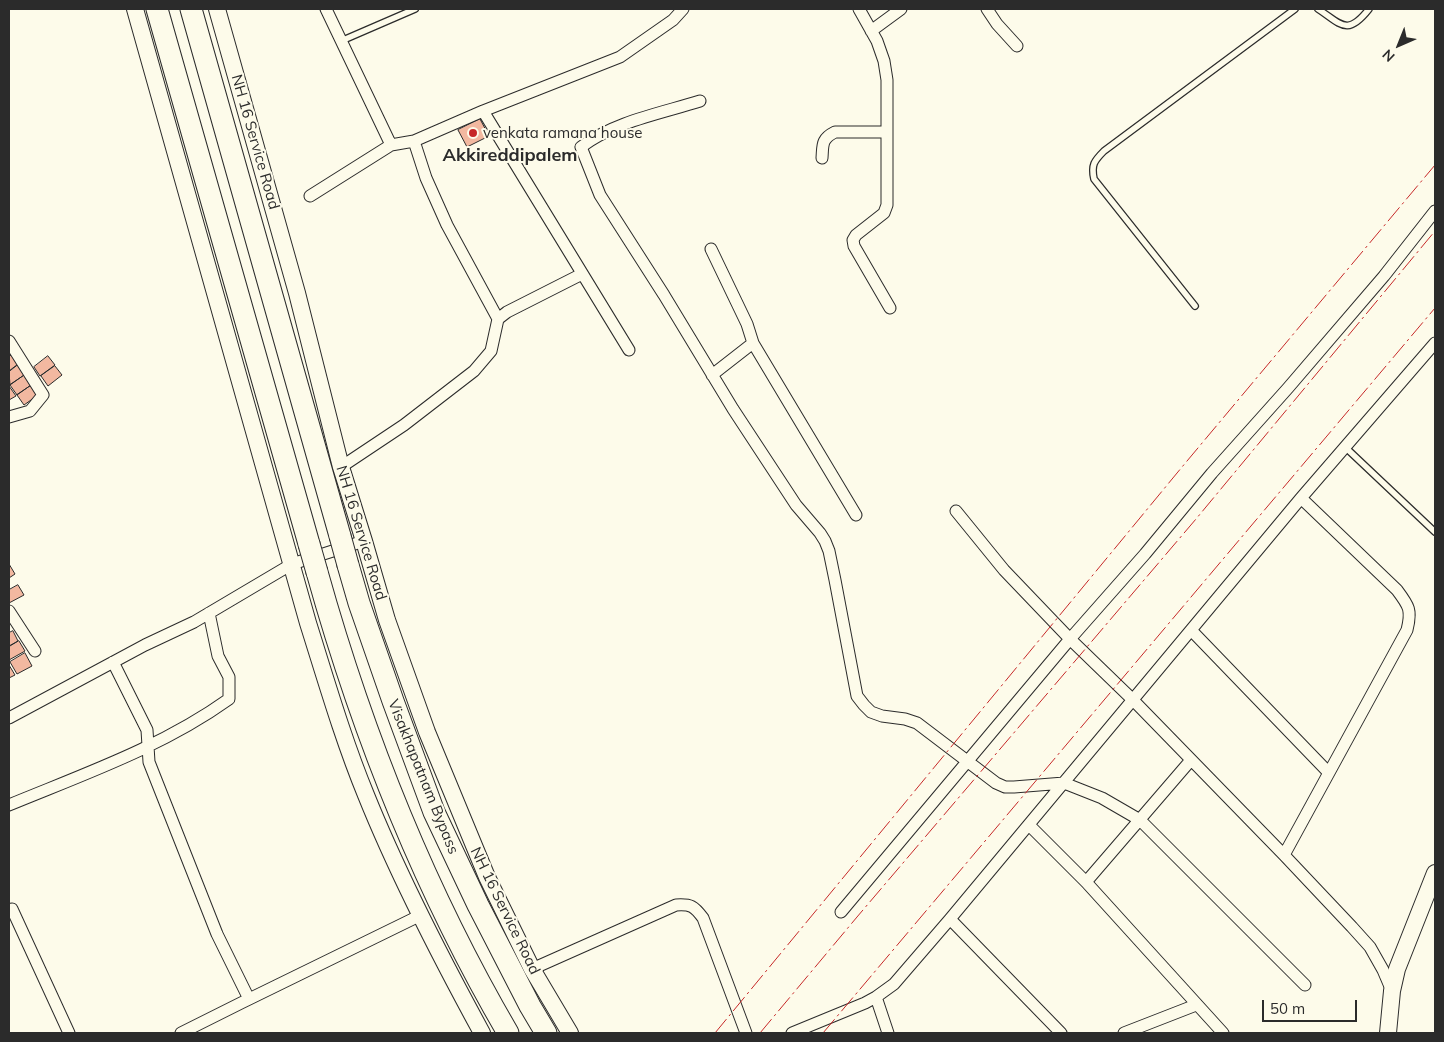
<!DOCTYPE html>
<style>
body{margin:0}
#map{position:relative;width:1444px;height:1042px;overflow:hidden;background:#fdfbea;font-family:Mulish,sans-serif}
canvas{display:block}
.frame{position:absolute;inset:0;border:10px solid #2b2b2b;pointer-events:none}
.north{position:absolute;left:1374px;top:20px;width:50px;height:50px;-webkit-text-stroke:4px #fdfbea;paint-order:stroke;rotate:224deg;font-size:14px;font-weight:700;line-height:20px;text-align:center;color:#2b2b2b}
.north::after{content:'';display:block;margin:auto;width:18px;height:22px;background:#2b2b2b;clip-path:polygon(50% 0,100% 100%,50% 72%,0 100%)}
.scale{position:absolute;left:1262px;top:1000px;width:95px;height:22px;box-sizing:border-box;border:2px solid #2b2b2b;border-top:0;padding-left:6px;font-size:15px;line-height:18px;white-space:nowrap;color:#2b2b2b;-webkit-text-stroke:4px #fdfbea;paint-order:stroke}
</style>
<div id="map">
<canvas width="1444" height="1042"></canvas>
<div class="frame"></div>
<div class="north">N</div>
<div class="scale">50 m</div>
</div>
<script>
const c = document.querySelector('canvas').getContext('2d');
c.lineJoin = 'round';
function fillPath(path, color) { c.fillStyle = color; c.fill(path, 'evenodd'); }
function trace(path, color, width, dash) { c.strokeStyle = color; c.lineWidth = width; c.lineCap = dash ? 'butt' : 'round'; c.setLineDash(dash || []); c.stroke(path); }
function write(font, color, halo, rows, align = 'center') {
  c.font = font + ' Mulish,sans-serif'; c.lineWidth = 4; c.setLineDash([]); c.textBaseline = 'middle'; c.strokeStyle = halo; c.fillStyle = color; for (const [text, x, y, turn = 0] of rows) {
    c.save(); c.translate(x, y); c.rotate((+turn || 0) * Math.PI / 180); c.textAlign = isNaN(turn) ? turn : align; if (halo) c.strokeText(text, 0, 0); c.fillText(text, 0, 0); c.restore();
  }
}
const building = new Path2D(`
 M480,119l9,17 -22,11 -9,-17z
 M12,355l6,9 -9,7v-14z
 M48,356l7,9 -15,11 -6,-9z
 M18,365l6,10 -14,10 -1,-13z
 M55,366l7,9 -14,11 -7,-10z
 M25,375l6,10 -14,10 -7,-10z
 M32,385l6,10 -14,10 -7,-10z
 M9,386l7,10 -7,4z
 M9,564l6,10 -6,4z
 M18,585l6,10 -15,8v-13z
 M13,631l5,10 -9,5v-13z
 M19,641l6,10 -16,9v-13z
 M25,653l7,13 -15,8 -7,-12z
 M9,665l6,10 -6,3z`);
const lane = new Path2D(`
 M1318,9c23,15 29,28 51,0
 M341,41l74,-32
 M1195,306l-101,-127c-3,-14 0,-18 10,-28l191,-142
 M1345,447l90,85`);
const street = new Path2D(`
 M326,9l65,136
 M859,9l18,32 7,20 3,19v125l-3,8 -28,22 -3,5 1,6 36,62
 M987,9l10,15 20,22
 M871,31l30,-22
 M700,101c-38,12 -87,21 -119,46l19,48 64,100 69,114 63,96 24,28 5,8 4,10 6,29 22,116 7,9 7,7 11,4 23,3 12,4 79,60 9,4h9l50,-4 38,15 38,22 165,165
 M483,111l146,239
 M414,141l12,37 21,47 51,94
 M822,158c1,-13 -1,-19 13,-26h52
 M310,196l81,-51 23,-4 69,-30 137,-54 53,-37 10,-11
 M711,249l36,75 6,19 103,172
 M9,341l34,54 -13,16 -21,6
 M712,375l41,-32
 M341,467l63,-42 70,-54 17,-20 7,-32 9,-7 75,-38
 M956,511l48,59 66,69 63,61 151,155 68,72 18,20 13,23 9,21
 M9,611l26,40
 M1191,630l138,143
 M113,662l34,68 2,32 68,172 32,65
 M9,718l136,-73 49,-23 98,-58 72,-23
 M9,805c75,-31 153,-58 220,-106v-22l-11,-21 -9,-43
 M1029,825l57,57 137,151
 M1284,855l123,-225c5,-20 2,-24 -10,-40l-96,-92
 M1086,882l105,-122
 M9,910l3,-1 57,124
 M841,912l229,-273 75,-85 67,-81 76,-85 96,-112 51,-65
 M950,919l111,114
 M532,969l144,-64c15,-1 18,1 27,13l43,115
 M876,997l12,36
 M181,1033l60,-30 180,-88
 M792,1033l73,-30 11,-6 18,-13 56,-65 351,-421 134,-155
 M1124,1033l72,-28`);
const secondary = new Path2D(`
 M135,9l173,614c18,57 35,116 58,172 33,82 74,161 116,238
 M217,9l80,284 44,174 23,74 23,79 40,112 60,145 45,92 38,64
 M1388,1033l4,-42 5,-22 38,-96`);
const highway = new Path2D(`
 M157,9l152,535
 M191,9l149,527
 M348,565l11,38 34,98 41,111 44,93 52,101 16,27
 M317,572c45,161 107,317 191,461`);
const highwayBridge = new Path2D(`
 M340,536l8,29
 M309,544l8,28`);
const power = new Path2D(`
 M715,1033l467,-566 253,-302
 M760,1033l97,-116 339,-398 239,-288
 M823,1033l612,-725`);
const markers = [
 [473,133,5,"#c62828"]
];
const poiNames = [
 ["venkata ramana house",483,133]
];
const streetNames = [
 ["NH 16 Service Road",255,142,74],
 ["NH 16 Service Road",361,533,73],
 ["Visakhapatnam Bypass",423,777,68],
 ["NH 16 Service Road",505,911,64]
];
const quarterNames = [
 ["Akkireddipalem",510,156]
];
fillPath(building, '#f2b8a0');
trace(building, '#2b2b2b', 1);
trace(lane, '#2b2b2b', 8);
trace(street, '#2b2b2b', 13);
trace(secondary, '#2b2b2b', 18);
trace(highway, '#2b2b2b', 23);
trace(lane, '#fdfbea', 5.5);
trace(street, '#fdfbea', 11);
trace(secondary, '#fdfbea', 16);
trace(highway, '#fdfbea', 21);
trace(highwayBridge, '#2b2b2b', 23, []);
trace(highwayBridge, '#fdfbea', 21);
trace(power, '#c62828', 1, [18, 4, 2.5, 4]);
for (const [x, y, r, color] of markers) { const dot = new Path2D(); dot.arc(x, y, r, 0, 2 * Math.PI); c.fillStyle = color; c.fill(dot); trace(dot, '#fdfbea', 2); }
write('15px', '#2b2b2b', '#fdfbea', poiNames, 'left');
write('15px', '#2b2b2b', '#fdfbea', streetNames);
write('bold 18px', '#2b2b2b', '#fdfbea', quarterNames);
</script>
